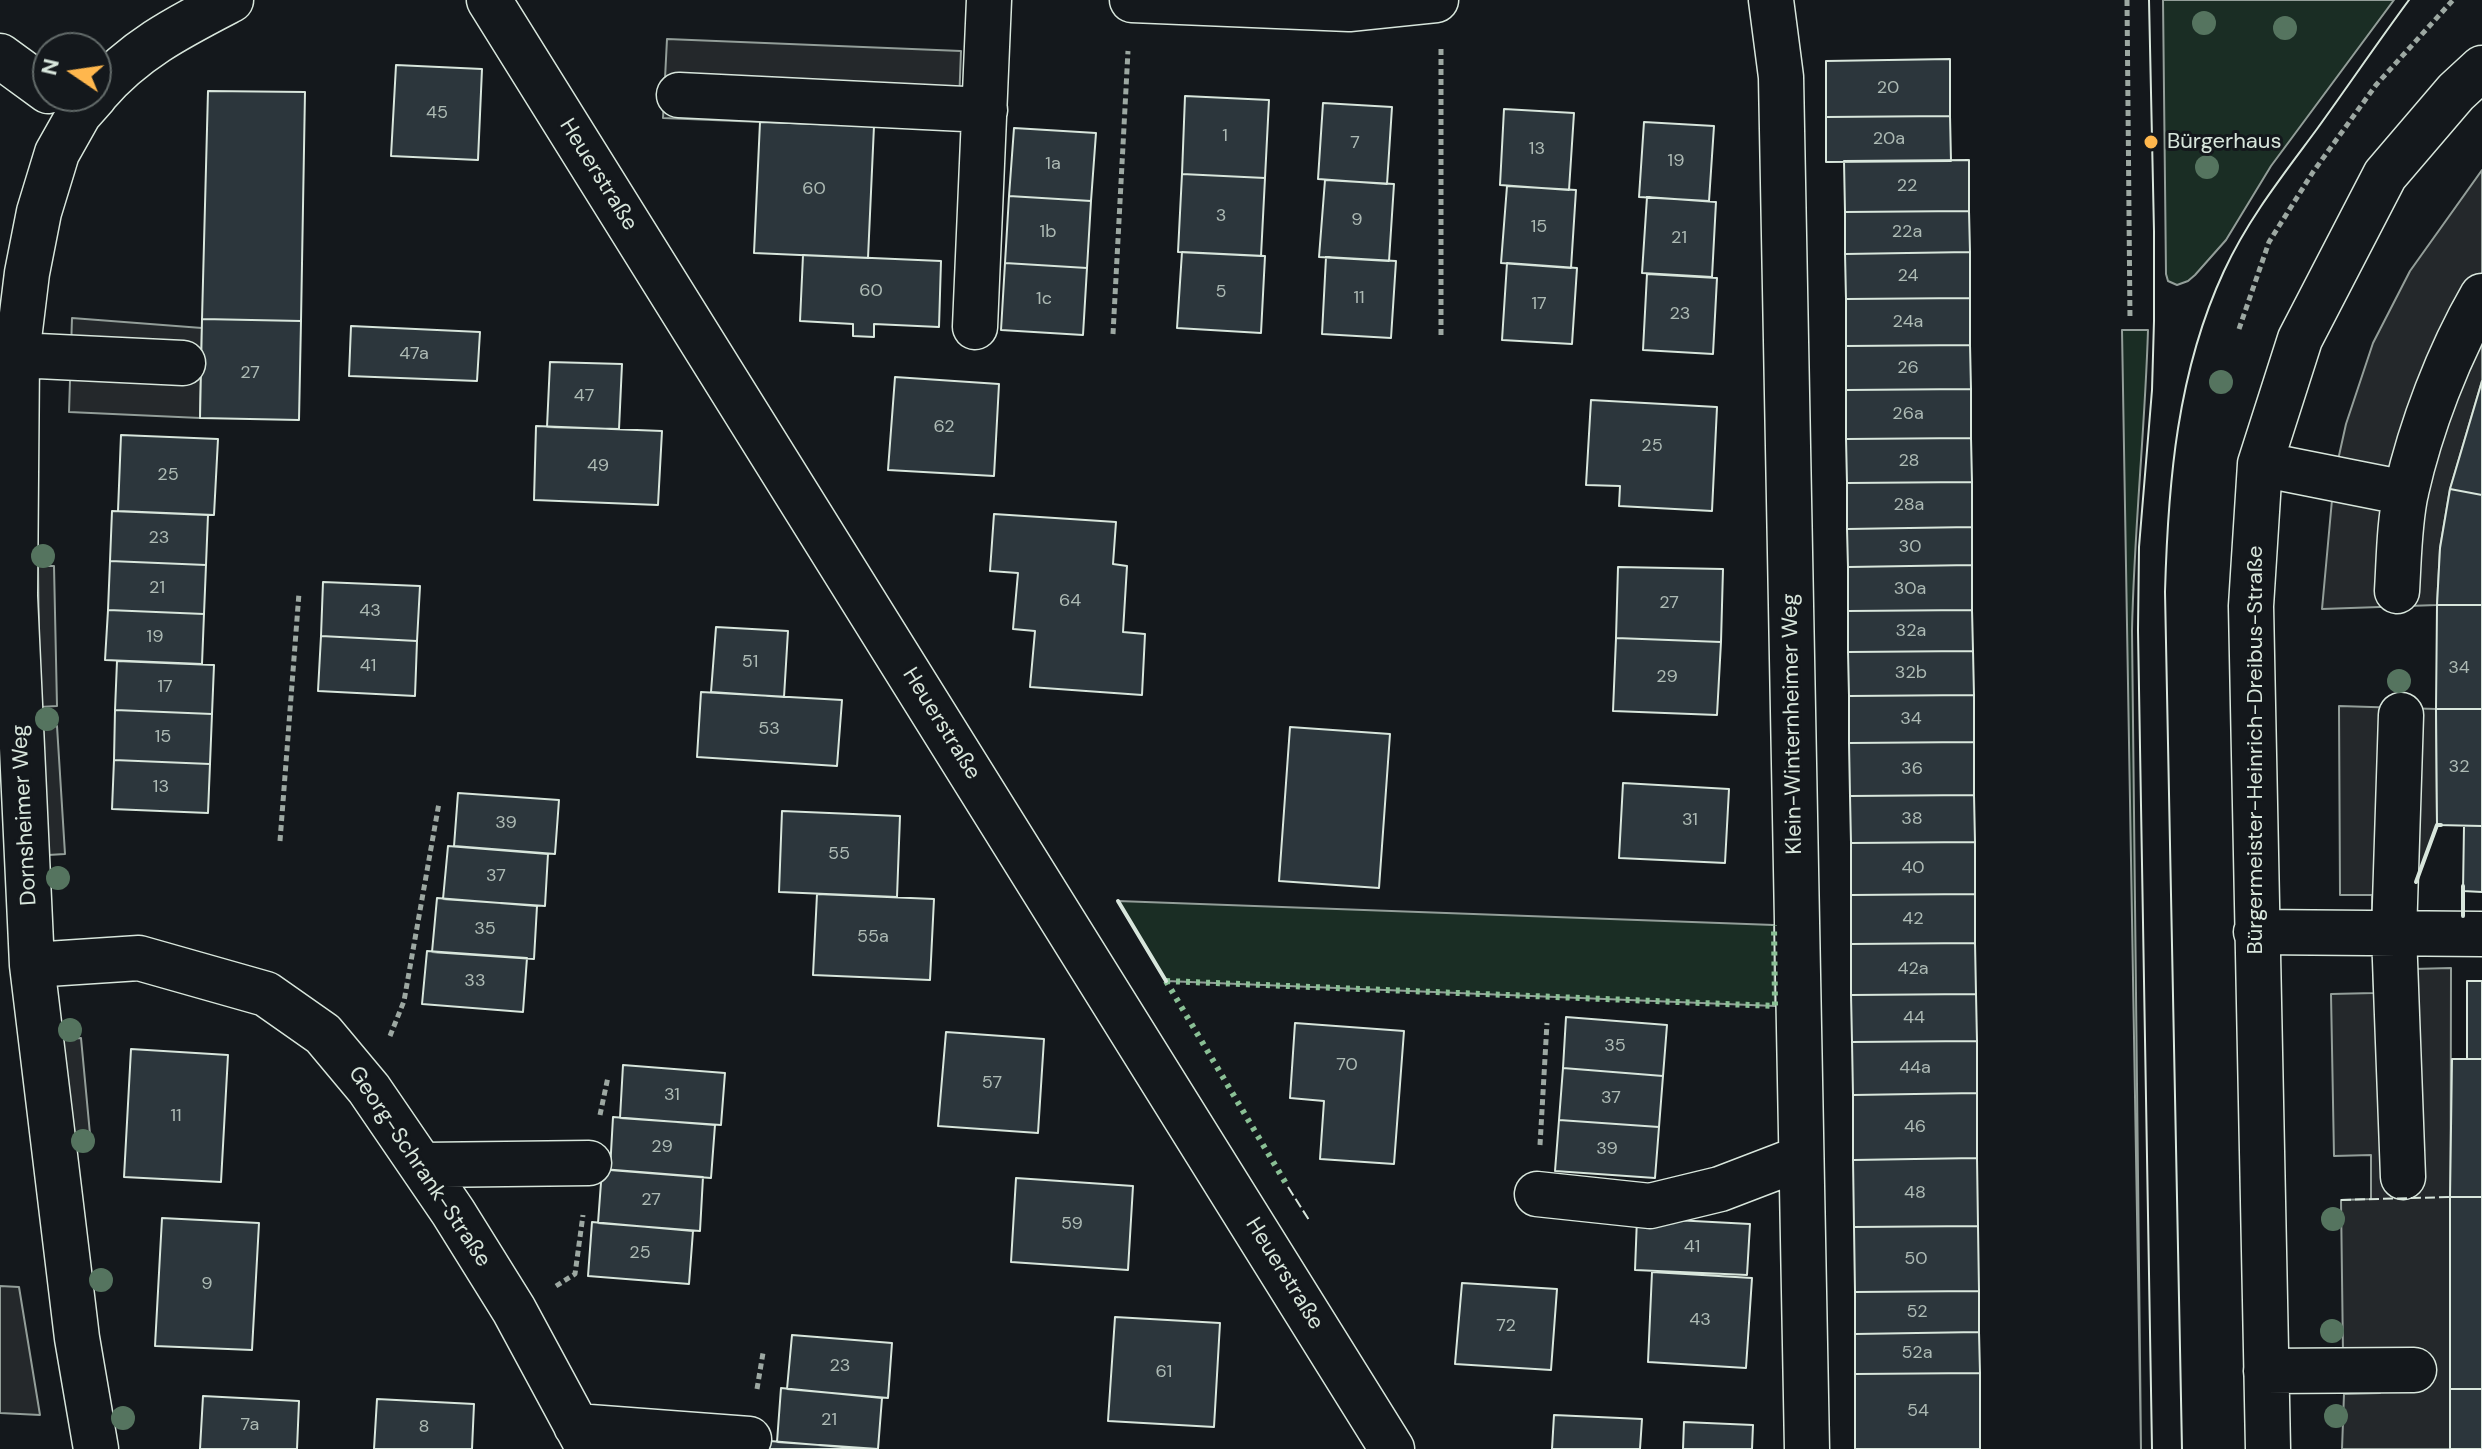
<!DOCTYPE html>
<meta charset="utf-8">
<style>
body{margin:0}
#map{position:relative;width:2482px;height:1449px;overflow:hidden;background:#14181c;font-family:"DM Sans",sans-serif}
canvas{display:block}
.north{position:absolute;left:32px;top:32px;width:80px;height:80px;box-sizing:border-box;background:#14181c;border:2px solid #626a69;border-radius:50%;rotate:283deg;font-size:22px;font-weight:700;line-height:32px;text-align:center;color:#d8e6dc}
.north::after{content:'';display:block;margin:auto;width:28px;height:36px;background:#ffb74d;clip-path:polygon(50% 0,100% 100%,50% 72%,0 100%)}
</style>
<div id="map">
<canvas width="2482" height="1449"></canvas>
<div class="north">N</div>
</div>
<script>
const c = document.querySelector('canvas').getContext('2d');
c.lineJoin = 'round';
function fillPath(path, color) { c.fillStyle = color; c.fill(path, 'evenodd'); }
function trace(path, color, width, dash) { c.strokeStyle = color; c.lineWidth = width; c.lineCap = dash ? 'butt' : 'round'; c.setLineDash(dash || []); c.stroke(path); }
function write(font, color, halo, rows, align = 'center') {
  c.font = font + ' "DM Sans",sans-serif'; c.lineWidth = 6; c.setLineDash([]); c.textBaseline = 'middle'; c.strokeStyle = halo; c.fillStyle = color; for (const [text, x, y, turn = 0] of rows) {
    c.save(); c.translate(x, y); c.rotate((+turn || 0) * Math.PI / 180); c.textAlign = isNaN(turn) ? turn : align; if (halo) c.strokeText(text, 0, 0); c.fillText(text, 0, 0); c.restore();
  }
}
const green = new Path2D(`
 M2163,0h231l-123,166 -45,74 -31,35 -7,6 -11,4 -9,-4 -2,-7z
 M2122,330h26c-3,101 -14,200 -16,301l9,818z
 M1118,901l656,24 1,81 -609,-25z`);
const parking = new Path2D(`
 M667,39l294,12 -3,79 -295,-12z
 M2482,170v211l-32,108 -10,59 -3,57 -115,4 12,-131 12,-54 27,-81 37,-72z
 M72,318l130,10 -2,90 -131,-6z
 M38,566h16l3,140 -17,1z
 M2339,706l97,3 1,116 -25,68 -40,24v-22h-32z
 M57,726l8,128 -17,1 -7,-128z
 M2451,968l-1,481h-108l2,-55 36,-1 2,-39h-39l-2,-154 30,-1v-44l-37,1 -3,-162 43,-1 -1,-23z
 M81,1038l9,96 -16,3 -11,-98z
 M0,1286l19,1 21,128 -40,-2z`);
const building = new Path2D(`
 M1950,59v57l-124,1v-56z
 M396,65l86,4 -4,91 -87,-4z
 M208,91l97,1 -4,229 -99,-2z
 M1185,96l84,4 -4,78 -83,-4z
 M1323,103l69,4 -5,77 -69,-5z
 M1504,109l70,4 -5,77 -69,-5z
 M1950,116l1,45 -125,1v-45z
 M760,122l114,4 -6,132 -114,-5z
 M1644,122l70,4 -5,75 -70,-4z
 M1014,128l82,5 -5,68 -82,-5z
 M1969,160v51l-124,1 -1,-51z
 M1182,174l83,4 -4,78 -83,-4z
 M1325,180l69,4 -5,77 -70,-4z
 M1507,186l69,4 -5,78 -70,-5z
 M1009,196l82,5 -4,67 -82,-5z
 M1647,197l69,5 -4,75 -70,-4z
 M1969,211l1,41 -125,2v-42z
 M1182,252l83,4 -4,77 -84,-5z
 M1970,252v46l-124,1 -1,-45z
 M803,255l138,6 -2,66 -65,-3v13l-21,-1v-12l-53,-3z
 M1326,257l70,4 -5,77 -69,-4z
 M1005,263l82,5 -4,67 -82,-5z
 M1507,263l70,5 -5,76 -70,-4z
 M1647,274l70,4 -4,76 -70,-4z
 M1970,298v47l-124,1v-47z
 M202,319l99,2 -2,99 -99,-2z
 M351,326l129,6 -3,49 -128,-5z
 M1970,345l1,44 -125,1v-44z
 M550,362l72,2 -3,65 -72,-2z
 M895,377l104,7 -5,92 -106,-6z
 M2482,381v114l-32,-6z
 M1971,389v49l-125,1v-49z
 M1591,400l126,7 -5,104 -93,-5 1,-20 -34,-1z
 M536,426l126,5 -4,74 -124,-5z
 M121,435l97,4 -4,76 -96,-4z
 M1971,438l1,44 -125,1 -1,-44z
 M1972,482v45l-125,2v-46z
 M2450,489l32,6v110h-45l3,-57z
 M112,511l96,4 -2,50 -96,-4z
 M994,514l122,8 -3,42 14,2 -4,66 22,2 -3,61 -112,-8 5,-56 -22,-2 5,-56 -28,-2z
 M1972,527v38l-124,2 -1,-38z
 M110,561l96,4 -2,49 -96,-4z
 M1972,565v45l-124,1v-44z
 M1618,567l105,2 -2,73 -105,-4z
 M323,582l97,4 -3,55 -96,-5z
 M2437,605h45v104h-46z
 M108,610l96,4 -2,50 -97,-4z
 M1972,610l1,41 -125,1v-41z
 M716,627l72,4 -4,66 -73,-5z
 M321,636l96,5 -2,55 -97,-5z
 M1616,638l105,4 -4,73 -104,-4z
 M1973,651l1,44 -125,1 -1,-44z
 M117,661l97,4 -2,49 -97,-4z
 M701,692l141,8 -5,66 -140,-9z
 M1974,695v47l-125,1v-47z
 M2436,709h46v117l-45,-1z
 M115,710l97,4 -2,50 -96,-4z
 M1290,727l100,7 -11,154 -100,-7z
 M1974,742v53l-124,1 -1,-53z
 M114,760l96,4 -2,49 -96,-4z
 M1623,783l106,6 -4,74 -106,-5z
 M458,793l101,7 -4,54 -101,-8z
 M1974,795l1,47 -124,1 -1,-47z
 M782,811l118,5 -3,81 -118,-5z
 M2464,826h18v66l-19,-1z
 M1975,842v52l-124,1v-52z
 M448,846l100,8 -3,52 -102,-7z
 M817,894l117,5 -4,81 -117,-5z
 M1975,894v49l-124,1v-49z
 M437,898l100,8 -3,53 -102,-7z
 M1975,943l1,51 -125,1v-51z
 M427,951l100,7 -4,54 -101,-8z
 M2467,981h15v78h-15z
 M1976,994l1,47 -125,1 -1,-47z
 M1566,1017l101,8 -4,51 -100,-8z
 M1295,1023l109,8 -10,133 -74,-5 4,-58 -34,-3z
 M946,1032l98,7 -6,94 -100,-7z
 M1977,1041v52l-124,2 -1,-53z
 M131,1049l97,6 -7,127 -97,-5z
 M2452,1059h30v138h-32z
 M623,1065l102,8 -4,52 -101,-7z
 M1563,1068l100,8 -4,51 -100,-7z
 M1977,1093v65l-124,2v-65z
 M613,1117l102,8 -4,53 -101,-8z
 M1559,1120l100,7 -4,51 -100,-7z
 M1977,1158l1,68 -124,1 -1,-67z
 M602,1169l101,8 -3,54 -102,-8z
 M1016,1178l117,8 -5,84 -117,-8z
 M2450,1197h32v192h-32z
 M162,1218l97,5 -7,127 -97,-4z
 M1637,1218l113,6 -3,51 -112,-5z
 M592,1222l101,9 -4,53 -101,-8z
 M1978,1226l1,65 -124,1 -1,-65z
 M1652,1272l100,6 -6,90 -98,-6z
 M1462,1283l95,6 -6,81 -96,-6z
 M1979,1291v41l-124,2v-42z
 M1115,1317l105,6 -6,104 -106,-6z
 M1979,1332l1,41 -125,1v-40z
 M792,1335l100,8 -4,55 -101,-9z
 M1980,1373v76h-125v-75z
 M781,1388l101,10 -4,51 -101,-7z
 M2450,1389h32v60h-32z
 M203,1396l96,5 -2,48h-97z
 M377,1399l97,5 -2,45h-98z
 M1554,1415l88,4 -2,30h-88z
 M1684,1422l69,3 -1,24h-69z
 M770,1441l96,8h-97z`);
const path = new Path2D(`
 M2127,0l3,319
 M1441,49v290
 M2239,329l30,-87 44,-70 63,-87 77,-85
 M1113,334l15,-283
 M280,841l19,-248
 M390,1036l14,-35 35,-198
 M600,1115l8,-38
 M1540,1145l7,-122
 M556,1286l19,-12 8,-59
 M757,1389l6,-36`);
const minor = new Path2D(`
 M489,0l903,1449
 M1132,0l217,9 87,-9
 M1771,0l10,77 26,1372
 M0,56l48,35
 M96,94c39,-45 83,-67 135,-94
 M679,95l306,15
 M95,96l-16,18 -22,39 -18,59 -12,61 -10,82 -2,241 17,369 45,373 19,111
 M975,327l14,-327
 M17,355l166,8
 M2260,464l146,29
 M2397,591c2,-32 2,-67 9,-99 15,-66 42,-137 76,-196
 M2401,715l-7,219 9,243
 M2256,932l226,2
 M32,965l107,-7 127,36 57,40 46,55 84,123 61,98 75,139
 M423,1165l166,-2
 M1537,1194l113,12 70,-17 81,-31
 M2266,1371l148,-1
 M576,1426l173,13
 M2268,1449l-17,-843 9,-142 40,-125 85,-164 71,-83 26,-24`);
const tram = new Path2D(`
 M2149,0l5,231v90l-2,69 -13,157 -1,83 14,819
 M2182,1449l-17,-857c3,-109 12,-220 59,-321 24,-52 59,-96 93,-142 31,-43 61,-87 92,-129`);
const hedge = new Path2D(`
 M1166,981l609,25 -1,-81
 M1166,981l122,206`);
const fence = new Path2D(`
 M1288,1187l21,33
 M2341,1200l109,-3`);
const wall = new Path2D(`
 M2416,882l21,-57h4
 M1118,901l48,80
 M2463,916v-30`);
const trees = [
 [2204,23],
 [2285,28],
 [2207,167],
 [2221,382],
 [43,556],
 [2399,681],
 [47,719],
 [58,878],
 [70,1030],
 [83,1141],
 [2333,1219],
 [101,1280],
 [2332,1331],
 [2336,1416],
 [123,1418]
];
const markers = [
 [2151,142,8,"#ffb74d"]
];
const numberNames = [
 ["20",1888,88],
 ["45",437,113],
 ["1",1225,136],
 ["20a",1889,139],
 ["7",1355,143],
 ["13",1537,149],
 ["19",1676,161],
 ["1a",1053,164],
 ["22",1907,186],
 ["60",814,189],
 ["3",1221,216],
 ["9",1357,220],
 ["15",1539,227],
 ["1b",1048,232],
 ["22a",1907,232],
 ["21",1679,238],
 ["24",1908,276],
 ["60",871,291],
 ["5",1221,292],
 ["11",1359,298],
 ["1c",1044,299],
 ["17",1539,304],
 ["23",1680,314],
 ["24a",1908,322],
 ["47a",414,354],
 ["26",1908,368],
 ["27",250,373],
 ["47",584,396],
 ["26a",1908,414],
 ["62",944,427],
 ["25",1652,446],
 ["28",1909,461],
 ["49",598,466],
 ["25",168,475],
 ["28a",1909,505],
 ["23",159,538],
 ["30",1910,547],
 ["21",157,588],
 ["30a",1910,589],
 ["64",1070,601],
 ["27",1669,603],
 ["43",370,611],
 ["32a",1911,631],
 ["19",155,637],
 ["51",750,662],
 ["41",368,666],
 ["34",2459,668],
 ["32b",1911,673],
 ["29",1667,677],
 ["17",165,687],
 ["34",1911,719],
 ["53",769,729],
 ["15",163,737],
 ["32",2459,767],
 ["36",1912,769],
 ["13",161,787],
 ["38",1912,819],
 ["31",1690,820],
 ["39",506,823],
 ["55",839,854],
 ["40",1913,868],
 ["37",496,876],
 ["42",1913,919],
 ["35",485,929],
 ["55a",873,937],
 ["42a",1913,969],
 ["33",475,981],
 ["44",1914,1018],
 ["35",1615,1046],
 ["70",1347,1065],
 ["44a",1915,1068],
 ["57",992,1083],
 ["31",672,1095],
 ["37",1611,1098],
 ["11",176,1116],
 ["46",1915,1127],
 ["29",662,1147],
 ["39",1607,1149],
 ["48",1915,1193],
 ["27",651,1200],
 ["59",1072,1224],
 ["41",1692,1247],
 ["25",640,1253],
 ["50",1916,1259],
 ["9",207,1284],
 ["52",1917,1312],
 ["43",1700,1320],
 ["72",1506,1326],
 ["52a",1917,1353],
 ["23",840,1366],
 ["61",1164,1372],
 ["54",1918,1411],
 ["21",829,1420],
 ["7a",250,1425],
 ["8",424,1427]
];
const poiNames = [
 ["Bürgerhaus",2167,142]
];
const streetNames = [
 ["Heuerstraße",598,175,58],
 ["Heuerstraße",941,724,58],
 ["Klein-Winternheimer Weg",1793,724,-91],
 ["Bürgermeister-Heinrich-Dreibus-Straße",2256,750,-90],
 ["Dornsheimer Weg",25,815,-93],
 ["Georg-Schrank-Straße",419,1167,56],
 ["Heuerstraße",1284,1274,58]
];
fillPath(green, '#1a2d24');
trace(green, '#939e99', 2);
fillPath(parking, '#24282b');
trace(parking, '#939e99', 2);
fillPath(building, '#2c363c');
trace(building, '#d8e6dc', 2);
trace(minor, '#d8e6dc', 47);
trace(path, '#9da8a2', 5, [6, 4]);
trace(minor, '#14181c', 44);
trace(tram, '#d8e6dc', 2);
trace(hedge, '#8ac095', 6, [4, 6]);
trace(fence, '#d8e6dc', 2, [10, 4]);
trace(wall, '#d8e6dc', 4);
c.fillStyle = '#55745f';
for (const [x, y] of trees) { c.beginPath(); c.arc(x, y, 12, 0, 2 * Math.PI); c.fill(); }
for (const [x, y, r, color] of markers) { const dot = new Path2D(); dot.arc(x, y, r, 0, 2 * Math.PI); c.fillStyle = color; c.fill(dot); trace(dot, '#14181c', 3); }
write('18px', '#adbab4', null, numberNames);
write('22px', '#d8e6dc', '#14181c', poiNames, 'left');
write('22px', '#d8e6dc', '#14181c', streetNames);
</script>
